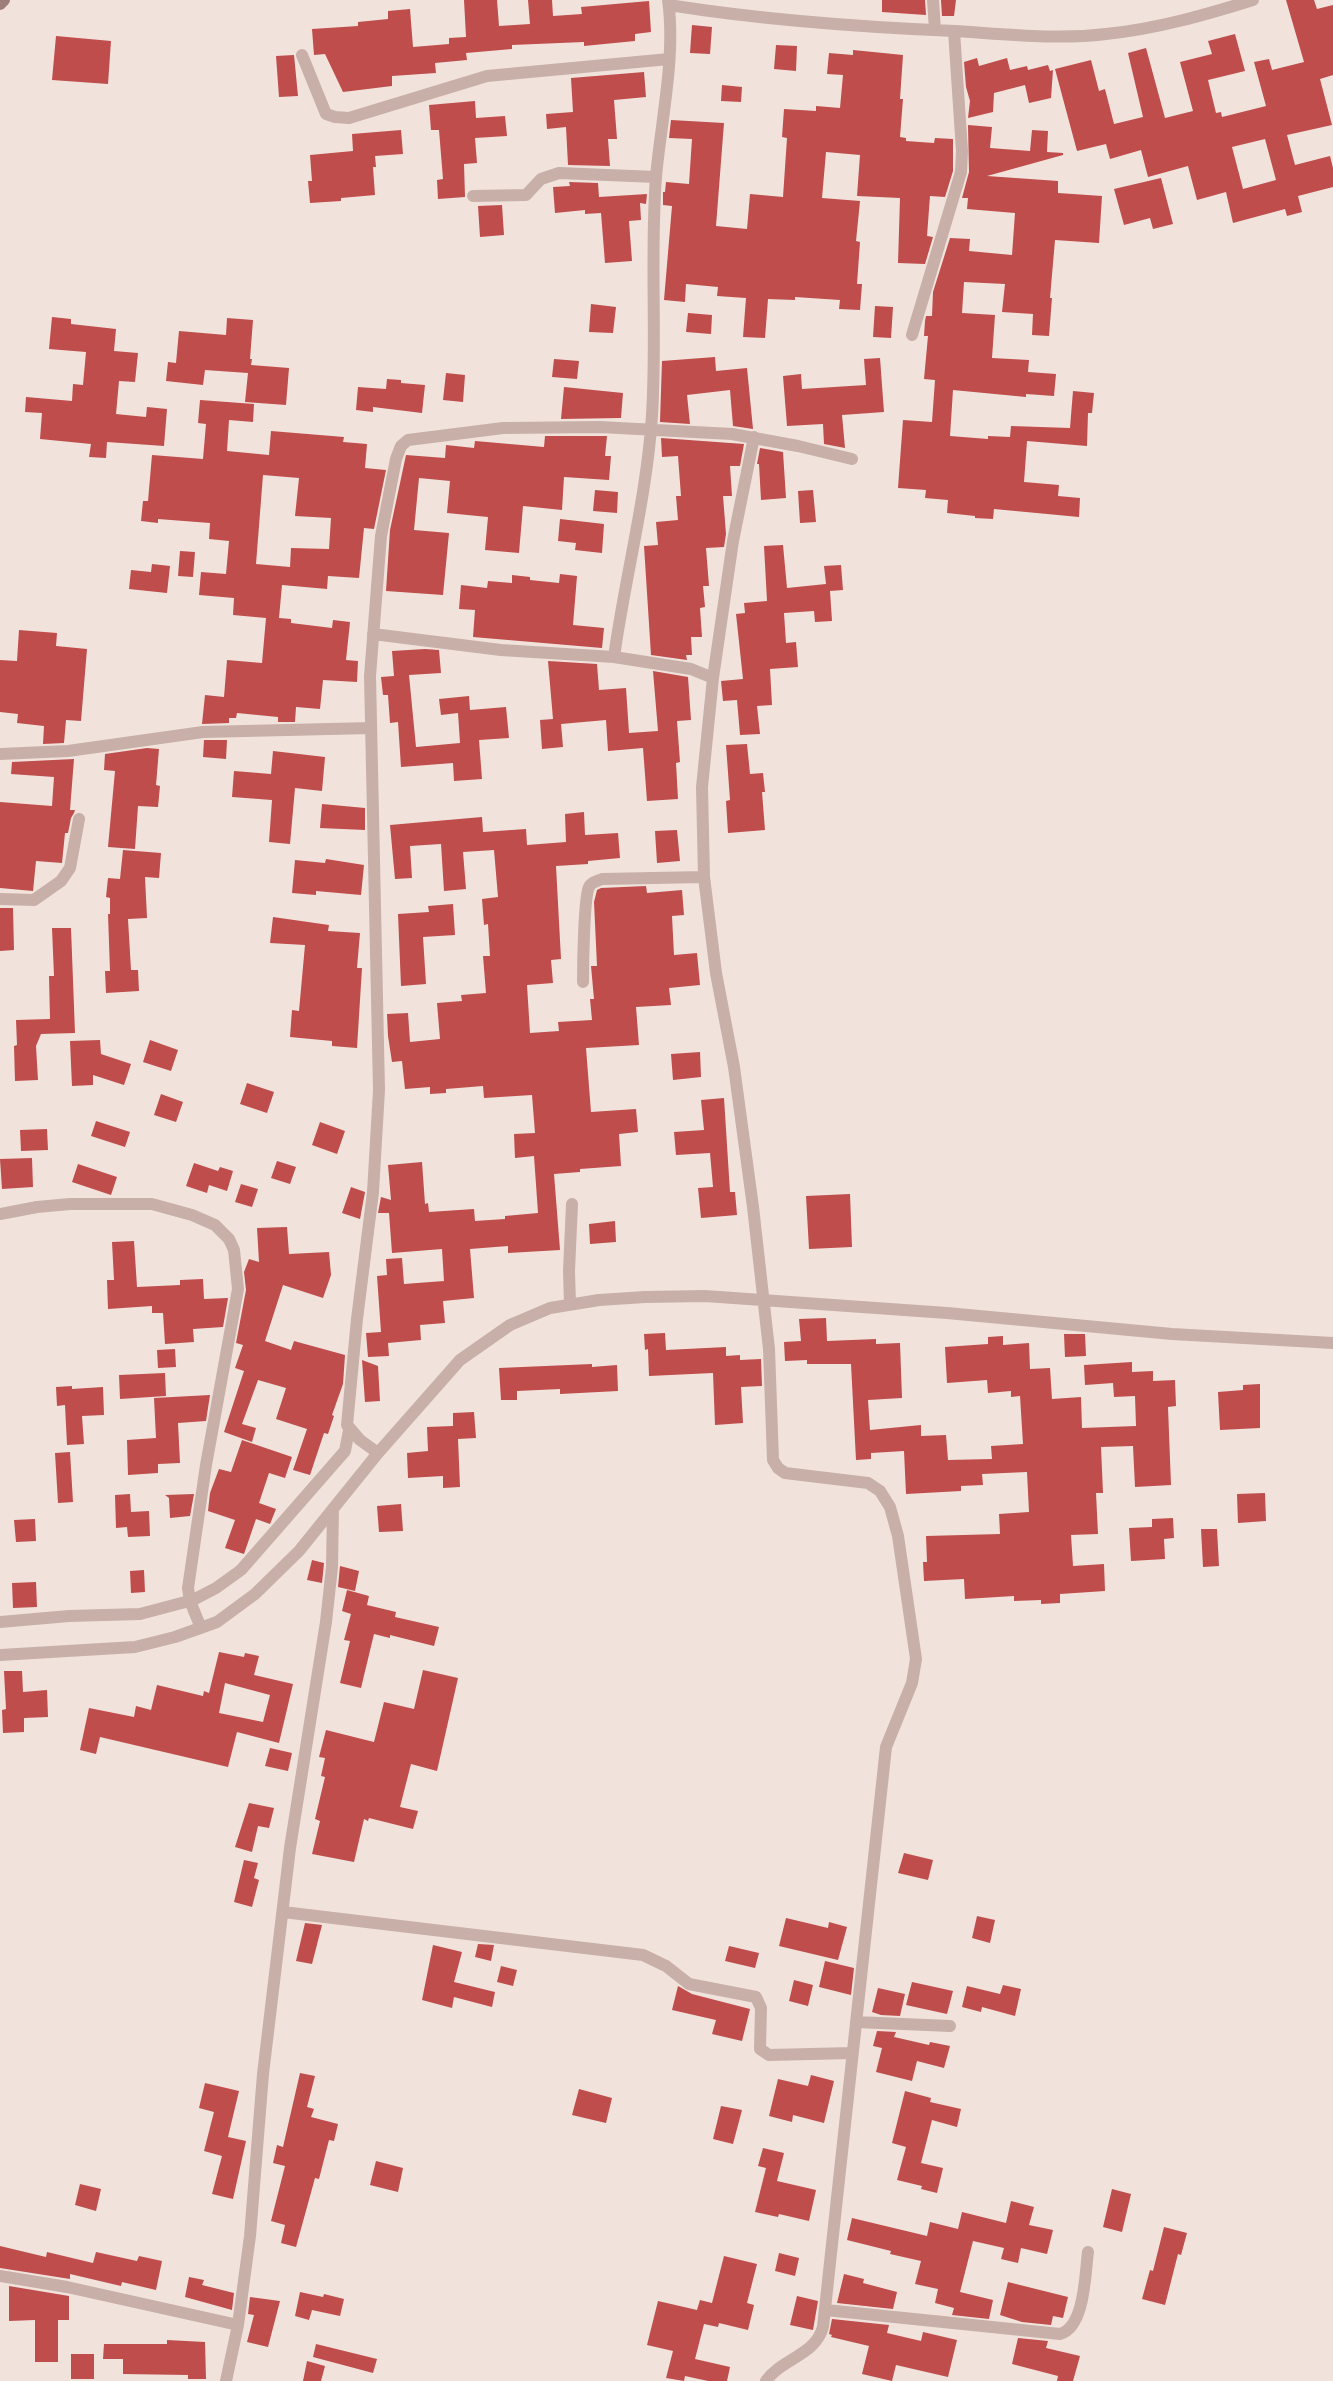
<!DOCTYPE html>
<style>
body{margin:0}
canvas{display:block;background:#f1e2dc}
</style>
<canvas width="1333" height="2381"></canvas>
<script>
const c = document.querySelector('canvas').getContext('2d');
c.lineJoin = 'round';
function fillPath(path, color) { c.fillStyle = color; c.fill(path, 'evenodd'); }
function trace(path, color, width, dash) { c.strokeStyle = color; c.lineWidth = width; c.lineCap = dash ? 'butt' : 'round'; c.setLineDash(dash || []); c.stroke(path); }
const building = new Path2D(`
 M464,0h33l2,26 31,-2 -2,-24h24l1,16 29,-2 -1,-7 68,-6 2,31 -16,2v7l-51,5v-4l-72,3v4l-46,4 1,7 -32,3 1,10 -44,3v10l-49,6 -18,-38 -11,1 -2,-26 46,-3v-4l30,-3v-8l22,-2 3,38 36,-3v-6l17,-1z
 M882,0h43l1,15 -44,-3z
 M941,0h15l-2,16h-12z
 M1286,0h28l3,9 16,-4v70l-13,4 12,46 -45,10 8,30 35,-9 3,12v19l-35,9 4,16 -15,4 -2,-7 -52,14 -7,-31 -29,8 -9,-34 -40,11 -7,-27 -31,9 -4,-15 -29,7 -22,-82 36,-9 8,31 6,-2 9,35 29,-7 -15,-64 18,-5 19,70 28,-7 -13,-49 32,-8 -4,-13 27,-7 10,37 -37,9 8,33 5,-1 1,5 44,-11 -12,-44 15,-3 3,11 32,-8zM1265,139l11,41 -33,9 -11,-42z
 M692,25l20,2 -2,27 -20,-1z
 M56,36l55,5 -3,43 -56,-4z
 M776,45l21,1 -1,25 -22,-2z
 M853,50l50,5 -3,44h3l-3,38 6,1v3l28,2 1,-5 18,1v32l-8,26 -15,-1 -3,40 6,1 -8,27 -27,-1 2,-65 -43,-2 3,-41 -34,-3 -4,46 38,3 -4,40 4,1 -3,42h5l-2,26 -21,-1 1,-9 -45,-3v3l-27,-1 -3,39 -22,-1 3,-39 -29,-2 1,-9 -32,-3 -1,18 -21,-2 8,-94 -9,-1v-13h2l1,-10 23,2 3,-45 -23,-1 2,-18 53,3 -8,103 31,3 3,-35 33,3 4,-59 -5,-1 2,-28 32,2v-5l24,2 3,-33 -16,-1 2,-21 24,2z
 M294,55l4,41 -19,1 -3,-41z
 M977,58l2,8 28,-8 3,12 17,-4 1,4 20,-5 2,6 3,-1 -2,28 -22,5 -4,-18 -31,8 -1,19 -25,6 2,-17 -4,-14 -2,-25z
 M644,72l2,25 -32,3 3,39h-9l2,27 -42,-1 -2,-38 -19,2 -1,-15 27,-2 -2,-34z
 M722,85l20,2 -1,15 -20,-1z
 M475,101l1,17 29,-2 2,20 -32,2 2,25 -13,1 1,33 -27,2 -1,-19 6,-1 -4,-49h-8l-2,-25z
 M968,125l24,2 -2,21 40,3 2,-21 16,1 -1,21 16,1v2l-76,21 71,5v12l44,3 -3,47 -44,-3 -5,58h2l-3,38 -17,-1 1,-21 -31,-2 3,-28 -41,-2 -2,31 33,2 -3,43 37,2 -1,12 28,2 -2,22 -28,-2v3l-73,-7 -3,46 38,3v-3l22,1 1,-11 59,2 3,-37 21,2 -2,20h-4l-1,33 -60,-5 -3,41 35,3 -1,11 22,2 -1,19 -85,-8 -1,10 -18,-1v-2l-28,-3 1,-13 -23,-2 1,-8 -28,-2 5,-68 29,2 3,-42 -11,-1 4,-43h-4l1,-15 1,-5h6l1,-24 17,-54 20,1 -1,12 43,4 3,-42 -48,-4 1,-11h-6l7,-26z
 M401,130l2,24 -28,2 1,11h-3l2,28 -34,3v3l-31,2 -2,-22h4l-2,-26 43,-4 -1,-17z
 M1161,178l12,46 -20,5 -3,-11 -26,7 -10,-36z
 M569,182l29,1 1,14 48,-3 -1,10 -6,-1 1,17 -12,1 3,40 -27,2 -4,-50 -16,1v-4l-30,3 -2,-26 17,-1z
 M502,205l2,30 -24,2 -2,-31z
 M591,304l25,3 -3,26 -24,-1z
 M875,306l18,1 -2,31 -18,-1z
 M688,313l24,2 -1,19 -25,-2z
 M52,317l19,2v5l45,5 -2,22 24,2 -3,29 -16,-1 -3,33 30,3 1,-10 20,2 -3,37 -57,-4 -1,16 -17,-1 2,-13 -51,-5 2,-26 -17,-1 1,-15 46,4 1,-17 10,1 3,-33 -37,-3z
 M227,318l26,2 -3,39h2l-1,6 38,3 -3,37 -41,-3 3,-29 -43,-3 -2,15 -37,-4 2,-19 8,1 3,-32 47,4z
 M715,357l1,14 31,-3 6,61 -20,-3 -3,-36 -43,5 3,29 -30,-2 2,-61z
 M880,358l4,54 -42,3 3,33 -21,-4 -1,-20 -36,2 -4,-50 18,-2 1,15 64,-4 -2,-26z
 M554,359l25,2 -2,18 -25,-2z
 M446,373l19,2 -2,27 -20,-2z
 M387,379l14,1v3l24,2 -3,28 -49,-6v5l-17,-2 2,-23 28,2z
 M564,387l59,6 -2,25 -60,1z
 M200,400l54,4 -1,18 -24,-2 -2,31 42,4 2,-24 73,6 -1,5 24,2 -2,24 21,2 -12,59 -10,-1 -5,50 -31,-2 -1,13 -45,-4 -3,33 12,1v4l41,5 1,-8 17,2 -4,38 12,1 -1,21 -34,-2 -3,29 -24,-2 -1,15h-17v-5l-41,-4 -1,5h-7v5l-27,1 3,-29 19,2 3,-37 35,3 4,-45 -33,-3 1,-17 -35,-3 2,-23 25,2 3,-33 -20,-2 1,-16 -52,-4v4l-17,-2 2,-20h5l4,-46 51,4 3,-35 -8,-1zM263,475l36,3 -4,38 36,2 -2,31 -38,-1 -1,19 -34,-3z
 M545,436h62l-2,20h6l-2,24 -45,-3 -2,33 -39,-4 -4,47 -34,-3 3,-33 -41,-4 3,-32 -31,-3 -5,52 35,3 -6,62 -57,-4 4,-61 16,-75 39,3 1,-13 28,3 1,-7 69,6z
 M661,438l83,6 -4,22h-10l2,30h-9l3,38 -2,13 -18,1 3,38h-6l2,21 -5,1 2,29h-11l1,18h-6l1,5 -36,-5 -7,-109 14,-1 -2,-23 22,-2 -2,-24h5l-3,-40 -16,1z
 M760,448l23,4 3,46 -25,2 -2,-36h-2z
 M595,490l23,2 -1,21 -24,-2z
 M813,490l3,32 -16,1 -2,-32z
 M560,519l44,5 -2,29 -27,-3 1,-7 -18,-2z
 M783,545l4,43 39,-4 -2,-18 17,-1 2,25 -13,1 2,30 -17,1 -1,-11 -30,2 2,30 10,-1 2,25 -28,2 2,36 -15,1 3,28 -20,1 -3,-35 -14,1 -2,-20 22,-2 -7,-65 9,-1 -1,-10 23,-2 -3,-55z
 M180,551l15,1 -2,25 -15,-1z
 M152,564l18,2 -3,27 -38,-4 2,-19 20,2z
 M560,574l17,2 -4,49 31,3 -2,20 -129,-11 2,-27 -16,-1 2,-24 26,3 1,-7 24,2v-8l18,2v3l29,3z
 M19,630l38,3 -1,13 31,3 -6,72 -15,-1 -2,23 -21,1 1,-18 -27,-3 1,-9 -18,-2v-52l17,1z
 M425,649l14,1 2,23 -32,2 7,72 44,-4 -2,-30 -17,2 -2,-16 30,-3 1,14 36,-3 3,31 -30,2 3,39 -28,2 -1,-18 -52,4 -3,-45 -8,1 -2,-28h-5l-2,-18 13,-1 -2,-25z
 M548,661l49,3 2,26 27,-2 3,45 29,-2 -5,-60 35,6 3,43 -14,1 3,41 -4,1 2,36 -31,2 -4,-53 -35,3 -2,-31 -45,4 2,23 -21,2 -2,-29 13,-1z
 M204,740h23l-1,19 -23,-2z
 M747,744l3,30 13,-1 2,19h-3l3,38 -37,3 -2,-32 4,-1 -4,-55z
 M147,748l12,1 -3,36 4,1 -2,21 -20,-1 -3,43 -27,-2 7,-76 -11,-1 1,-16z
 M273,751l52,6 -3,34 -27,-3 -5,56 -21,-2 3,-42 -40,-3 2,-26 37,3z
 M74,759l-4,51h5l-1,3 -3,5 -3,15h-3l-3,30 -26,-2 -3,30 -33,-3v-86l52,4 2,-29 -43,-3 1,-12z
 M322,804l43,4v22l-45,-2z
 M584,812l1,23 33,-2 2,25 -32,3v3l-32,2 5,93 -10,1 2,23 -26,2 3,48 29,-2 -1,-9 34,-2 -2,-21h4l-3,-33h6l-3,-64 3,-12 4,-2 45,-2 1,7 35,-3 2,25 -12,1 2,39 23,-2 3,32 -31,3 2,17 -35,2 3,38 -53,3 5,64 45,-3 2,23 -19,2 2,32 -41,3v3l-26,2 6,76 -52,3v-7l-38,3 4,49 -31,3 2,22 -25,2 1,15 -33,3 1,13 -21,1 -2,-24 15,-1 -4,-56 10,-1 -1,-16 16,-1 2,26 40,-3 -2,-32 -50,4 -3,-40h-11l3,-16 10,3 -3,-35 34,-3 3,42 3,-1 1,9 45,-3 1,12 30,-2v-3l33,-3 -4,-57 -19,2 -1,-24 21,-1 -3,-38 -48,3 -1,-12 -37,3v4l-16,1v-7l-25,2 -3,-28 -10,1 -4,-26 -1,-22 21,-1 2,29 30,-3 -3,-36 25,-2 -1,-6 25,-2 -3,-37h7l-2,-32 -4,1 -2,-26 16,-2 -4,-47 -31,2 3,37 -22,2 -3,-47 -31,2 2,32 -17,1 -5,-54 92,-8 1,15 43,-3 1,16 39,-3 -1,-28z
 M677,830l3,31 -23,2 -2,-32z
 M123,850l38,3 -2,25 -14,-1 2,41 -19,1 3,51h7l1,21 -33,2 -1,-22h5l-2,-57h2v-16l-4,-1 2,-19 12,1z
 M326,859l38,6 -3,30 -45,-4v4l-24,-2 3,-33 30,3z
 M453,904l2,31 -32,2 3,47 -25,2 -3,-72 31,-2 -1,-6z
 M0,908h13l1,42 -14,1z
 M273,917l56,8 -1,6 32,2 -3,35h5l-5,80 -25,-2v-5l-42,-4 2,-27 7,1 6,-66 -35,-2z
 M52,928h19l4,105 -34,1 -5,12 2,34 -23,1 -1,-35 3,-1 -1,-25 34,-1 -1,-43h5z
 M100,1040l1,14 30,10 -7,21 -31,-10v10l-21,1 -2,-45z
 M150,1040l28,10 -7,21 -28,-9z
 M700,1052l1,25 -28,3 -2,-26z
 M247,1083l27,9 -7,21 -27,-9z
 M161,1094l22,8 -7,20 -22,-7z
 M724,1098l6,94h5l2,23 -36,3 -3,-30 15,-1 -3,-34 -34,2 -2,-23 30,-2 -3,-30z
 M96,1121l34,11 -5,15 -34,-11z
 M320,1122l25,9 -8,23 -25,-9z
 M47,1129l1,21 -27,1 -1,-21z
 M32,1158l1,29 -31,2 -2,-30z
 M277,1161l19,6 -6,17 -19,-6z
 M194,1163l24,8 2,-4 13,4 -6,20 -18,-6 -2,8 -21,-7z
 M78,1164l39,13 -6,18 -39,-13z
 M241,1184l17,5 -6,18 -17,-5z
 M351,1187l14,5 -5,27 -18,-6z
 M850,1194l2,53 -43,2 -3,-53z
 M615,1221l1,21 -26,2 -1,-20z
 M287,1227l2,27 40,-2 2,23 -8,23 -40,-13 -18,56 26,9 3,-9 51,14 -2,29 -11,31 2,1 -6,18 -4,-1 -14,42 -17,-5 14,-41 -31,-10 10,-31 -28,-8 -16,44 14,4 -4,14 -28,-10 20,-61 -9,-3 8,-23 -7,-2 10,-53 -2,-18 5,-13 10,3 -2,-34z
 M134,1241l3,46 43,-2v-5l23,-1 1,20 24,-1 -5,29 -30,2 1,13 -29,2 -2,-31h-11v-7l-44,3 -1,-29h7l-2,-38z
 M826,1318l1,23 49,-2v5l24,-1 2,55 -34,2 2,30 51,-5v11l25,-1 2,25 44,-1 -1,-13 32,-2 -3,-48 -9,1v-6l-23,2 -1,-13 -40,3 -2,-36 43,-3v-7l15,-1v9l26,-2 1,26 20,-1 2,31 29,-2 1,31 54,-2 -1,-30 -21,1 -1,-14 -28,2 -1,-20 48,-3v10l21,-1v10l22,-1 1,26 -8,1 3,78 -36,2 -2,-41 -32,1 2,46h-7l2,41 -27,1 2,31 31,-2 1,27 -45,3v9l-19,1v-4l-27,1v-5l-49,3 -1,-20 -40,2 -1,-19h4l-1,-26 74,-2 -1,-20 30,-2 -2,-40 -45,2 1,11 -22,1v5l-55,3 -2,-43 -33,2v6l-15,1 -5,-96h-44v-4l-22,1 -1,-19 17,-1 -2,-22z
 M665,1333l1,17 60,-3v9l14,-1v5l21,-1 1,27 -21,1 2,36 -28,2 -2,-52 -64,3 -1,-27 -3,1 -1,-16z
 M1064,1334h21l1,22 -21,1z
 M175,1349l1,18 -18,1 -1,-18z
 M362,1360l16,6 2,35 -15,1z
 M592,1364v3l25,-2 1,26 -58,3v-5l-43,2v9h-16l-2,-32z
 M165,1373l1,23 -46,3 -1,-24z
 M1260,1384v44l-40,2 -2,-38 25,-2v-5z
 M72,1386v3l31,-2 1,28 -22,1 2,28 -17,1 -2,-40 -8,1 -1,-19z
 M210,1395l-4,26 -28,2 2,40 -22,1v9l-30,2 -1,-35 29,-2 -2,-40z
 M474,1412l2,26 -18,1 2,48 -17,1v-12l-35,2 -1,-25 21,-2 -1,-24 26,-1v-13z
 M242,1440l50,17 -7,21 -16,-5 -10,30 17,6 -6,15 -14,-5 -12,35 -19,-6 10,-28 -27,-9 2,-18 9,-24 12,3z
 M70,1452l3,50 -15,1 -3,-50z
 M1265,1493l1,28 -28,2 -1,-29z
 M130,1494l1,18 18,-1 1,25 -22,1 -1,-10 -11,1 -1,-33z
 M194,1494l-4,22 -20,2 -1,-20 -4,-3z
 M401,1504l2,27 -24,1 -2,-26z
 M1173,1518l1,20 -10,1 1,20 -34,2 -2,-33 23,-1v-8z
 M35,1519l1,22 -20,1 -2,-22z
 M1201,1529h16l2,37 -16,1z
 M312,1560l12,3 -2,20 -15,-3z
 M340,1566l19,5 -4,20 -17,-4z
 M144,1570l1,22 -14,1 -1,-22z
 M36,1582l1,25 -24,1 -1,-25z
 M347,1590l22,6 -2,9 29,7 -1,5 44,10 -5,19 -44,-11v3l-16,-4 -13,54 -21,-5 10,-42 -6,-1 7,-26 -9,-3z
 M219,1652l25,5 1,-4 14,3 -5,19 39,9 -14,59 -42,-11 -9,35 -128,-30 -4,17 -16,-4 9,-42 45,9 2,-11 15,4 6,-25 46,11 1,-5 5,2zM225,1683l45,12 -7,27 -44,-9z
 M423,1670l35,8 -21,93 -26,-7 -11,43 18,4 -5,18 -44,-11 -1,3 -4,-2 -10,43 -42,-8 8,-33 -5,-2 10,-42 -4,-1 4,-18 -6,-1 7,-27 48,12 10,-40 30,7z
 M4,1671h18l1,21 24,-2 1,27 -24,1v14l-21,1 -1,-23 4,-1z
 M270,1748l22,5 -4,18 -23,-5z
 M249,1803l25,5 -5,20 -11,-2 -6,26 -17,-5z
 M904,1853l29,7 -5,20 -30,-7z
 M244,1860l14,3 -4,15 5,2 -7,27 -18,-5z
 M977,1916l18,4 -5,23 -18,-5z
 M786,1918l42,10 1,-6 18,5 -9,33 -59,-14z
 M305,1923l17,2 -10,39 -16,-3z
 M478,1944l16,1 -3,16 -16,-4z
 M433,1945l29,7 -8,30 41,10 -3,15 -38,-10 -2,11 -30,-8z
 M729,1946l30,7 -4,15 -30,-7z
 M825,1961l29,7 -3,27 -32,-8z
 M501,1966l16,4 -4,16 -16,-4z
 M794,1980l19,5 -5,21 -19,-5z
 M912,1982l41,9 -6,23 -41,-9z
 M1003,1985l18,4 -6,27 -33,-9 -1,5 -19,-5 5,-21 33,8z
 M678,1986l14,8 58,15 -8,32 -30,-7 4,-14 -44,-10z
 M878,1988l27,6 -5,22 -19,-1 -9,-3z
 M877,2031l19,1 -2,5 35,8 1,-3 20,4 -6,22 -27,-7 -5,20 -36,-9 6,-24 -9,-2z
 M300,2073l15,3 -8,31 7,2 -3,8 27,7 -4,17 -5,-1 -10,39 -4,-1 -19,69 -15,-4 4,-18 -14,-4 14,-55 -12,-3 4,-18 6,2z
 M811,2075l23,6 -10,42 -31,-8 -1,7 -23,-6 9,-37 30,7z
 M205,2083l34,8 -11,46 18,4 -13,58 -21,-5 10,-38 -18,-5 10,-39 -15,-4z
 M579,2089l33,9 -6,25 -34,-8z
 M905,2091l26,7 -1,4 31,7 -4,18 -25,-7 -11,43 22,5 -6,25 -16,-4 1,-3 -25,-6 9,-33 -14,-4z
 M721,2106l21,4 -9,34 -20,-5z
 M763,2148l21,5 -7,28 39,9 -7,31 -30,-7 -1,3 -23,-5 11,-44 -8,-2z
 M376,2161l27,7 -5,24 -28,-7z
 M80,2184l21,5 -5,22 -21,-6z
 M1112,2189l19,5 -9,38 -19,-5z
 M1011,2201l23,6 -5,18 24,5 -6,24 -26,-6 -3,15 -17,-4 3,-11 -31,-7 -13,51 33,8 -4,19 -37,-4 2,-7 -19,-5 3,-14 -23,-5 6,-23 -31,-7 1,-3 -44,-11 5,-22 75,18 3,-14 28,7 4,-17 44,11z
 M1164,2227l23,6 -6,22 -3,-1 -13,51 -23,-6 8,-29 3,1z
 M0,2246l46,11 1,-5 46,11 3,-11 41,9 2,-5 23,5 -6,29 -34,-8 -1,4 -51,-12v5l-70,-11z
 M779,2253l20,5 -4,18 -20,-5z
 M724,2256l33,8 -10,39 7,2 -6,25 -29,-7 -1,4 -14,-3 -9,35 35,8 -3,14h-19l-23,-5 -1,5 -18,-3 7,-27 -26,-6 11,-44 39,9 3,-10 12,3z
 M844,2274l20,5 -1,4 34,9 -4,17 -56,-6z
 M189,2277l15,3 -2,5 32,8 -2,17 -47,-13z
 M1008,2282l60,15 -5,21 -10,-2 -2,9 -29,-3 -22,-7z
 M9,2286l60,10v24h-11v42h-23v-42l-26,1z
 M300,2292l23,5 1,-3 20,5 -4,17 -28,-6 -3,10 -14,-4z
 M797,2296l21,5 -5,29 -23,-5z
 M250,2297l30,4 -12,46 -21,-5 7,-27 -6,-1z
 M832,2319l57,6 -2,8 34,8 2,-9 34,8 -9,37 -52,-12 -4,16 -30,-7 7,-28 -38,-9 1,-2 -3,-1z
 M1018,2338l30,3 -2,7 34,8 -7,25h-16l1,-5 -46,-12z
 M167,2340l38,2 1,37h-18v-4l-65,-1v-15h-20l1,-15h63z
 M316,2344l61,15 -4,14 -60,-16z
 M71,2354h23v25h-23z
 M307,2361l18,5 -4,15h-18z`);
const minor = new Path2D(`
 M668,0c8,57 -7,120 -12,177 -6,79 1,159 -4,238 -5,81 -27,162 -38,242l77,12 22,9 -11,109 2,90 12,96 18,94 19,140 16,142 4,111 5,8 7,5 83,10 12,8 10,16 8,29 18,123 -4,24 -26,64 -63,580c-8,29 -41,31 -57,54
 M933,0l2,30
 M669,5c94,15 190,22 286,26 49,3 101,9 151,3 50,-5 99,-19 147,-34
 M302,55l24,59 9,3 14,1 138,-42 182,-17
 M473,196l53,-1 15,-16 18,-6 97,4
 M912,335l49,-163 1,-21 -8,-120
 M373,634l128,16 113,7
 M713,678l20,-137 21,-104
 M0,754l68,-3 135,-19 168,-4
 M0,899l34,1 27,-19 9,-13 9,-49
 M583,982c0,-17 1,-85 6,-95 2,-5 9,-6 13,-8l102,-2
 M0,1214l37,-7 33,-3h82l40,11 23,10 14,14 5,11 4,39 -32,176 -18,123 2,13 11,27
 M570,1304l-1,-33 3,-67
 M378,1453l-18,-13 -13,-15 10,-106 16,-127 6,-102 -9,-414 11,-140 15,-77 5,-13 7,-6 95,-12 97,-1 132,7 66,12 54,13
 M0,1622l69,-6 71,-2 53,-14 23,-12 25,-18 104,-119 4,-21
 M0,1655l135,-8 40,-10 42,-15 38,-28 44,-43 79,-98 82,-93 50,-35 40,-17 49,-8 46,-3 60,-1 242,17 225,21 161,9
 M283,1912l360,43 23,11 23,18 67,13 5,11 -1,41 9,6 83,-2
 M856,2022l94,4
 M0,2276l67,11 171,38
 M826,2310l234,24c25,-7 25,-60 28,-82
 M226,2381l12,-56 12,-89 13,-162 27,-226 36,-226 6,-55 1,-58`);
const secondary = new Path2D(`
 M0,4l4,-4`);
fillPath(building, '#bf4d4c');
trace(minor, '#c8b0a9', 12);
trace(secondary, '#9c7f7a', 12);
</script>
